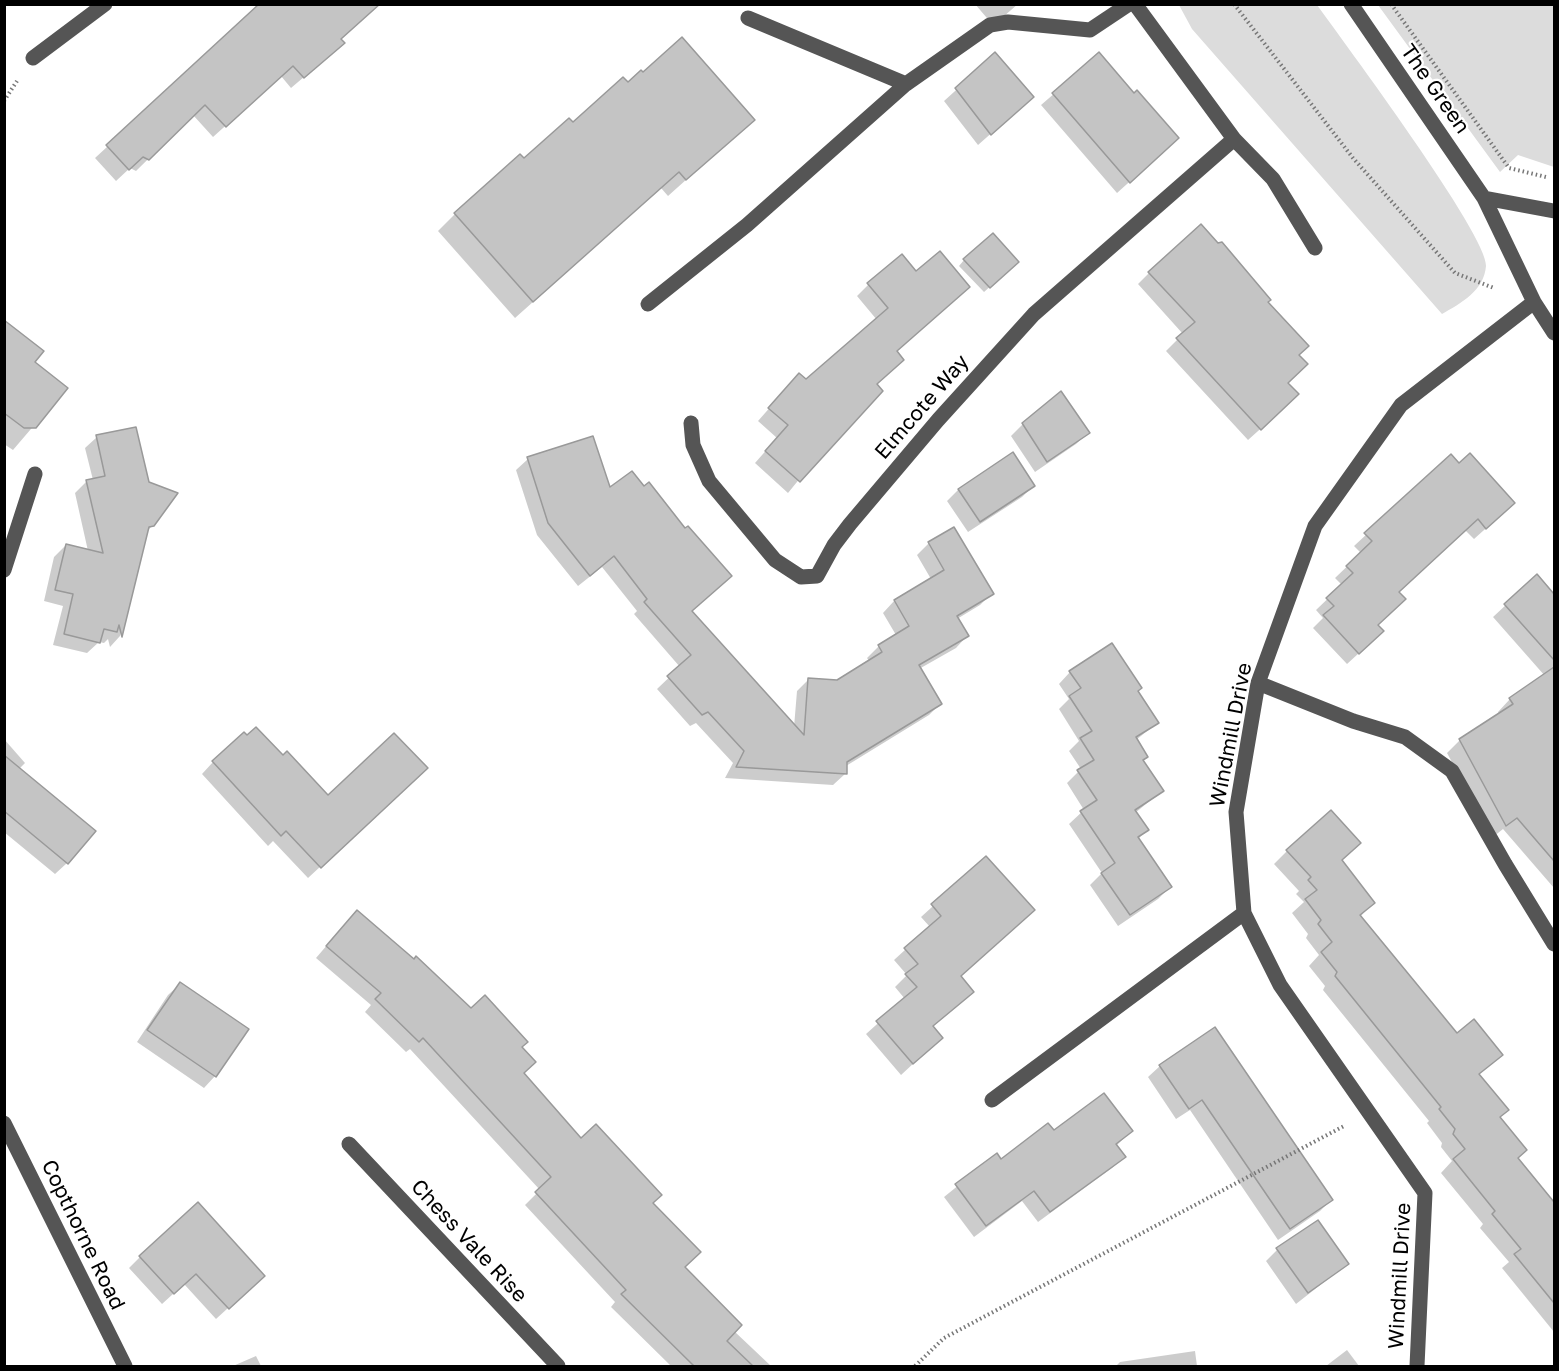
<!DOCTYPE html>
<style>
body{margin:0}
#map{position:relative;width:1559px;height:1371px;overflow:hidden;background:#fff;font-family:"Golos Text",sans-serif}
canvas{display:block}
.frame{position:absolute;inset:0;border:6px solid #000;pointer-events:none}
</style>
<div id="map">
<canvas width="1559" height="1371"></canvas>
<div class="frame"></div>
</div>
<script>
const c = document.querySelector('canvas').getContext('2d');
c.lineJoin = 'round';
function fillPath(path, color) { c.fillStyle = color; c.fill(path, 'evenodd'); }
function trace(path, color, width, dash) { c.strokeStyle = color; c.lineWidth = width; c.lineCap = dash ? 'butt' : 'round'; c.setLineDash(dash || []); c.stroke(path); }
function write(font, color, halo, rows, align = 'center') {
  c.font = font + ' "Golos Text",sans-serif'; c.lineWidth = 4.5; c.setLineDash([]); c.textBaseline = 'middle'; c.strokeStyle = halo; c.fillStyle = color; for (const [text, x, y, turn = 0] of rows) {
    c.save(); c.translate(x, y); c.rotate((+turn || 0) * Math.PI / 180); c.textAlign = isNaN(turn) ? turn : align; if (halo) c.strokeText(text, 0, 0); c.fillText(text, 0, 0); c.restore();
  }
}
const green = new Path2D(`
 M1179,5h138c26,36 172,232 169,261 -2,25 -25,37 -44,48l-250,-285z
 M1378,5h176v162l-36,-12 -18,17z`);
const shadow = new Path2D(`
 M258,4h121l-39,36 -9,14 -40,34 -10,-12 -68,61 -20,-22 -57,56 -6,-3 -14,13 -21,-23 151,-139z
 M975,4h43l-22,19 -4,1z
 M995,55l25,53 -42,37 -34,-44z
 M1099,55l34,41 33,53 -49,44 -76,-88z
 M643,75l110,45 -85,76 -7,-8 -146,130 -77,-87 17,-17 69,-54z
 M964,260l48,7 -28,25 -25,-26z
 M916,273l52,14 -73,65 -19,33 -88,108 -33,-30 22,-25 -19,-17 30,-34 18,-6 71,-61 -20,-24 11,-11z
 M1149,273l118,29 30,53 -11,28v23l-38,34 -82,-89 17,-17 -45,-50z
 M4,322l29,40 33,26 -53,62 -9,-6z
 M1061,393l27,40 -12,11 -41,28 -24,-36 24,-24z
 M97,437l56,88 -6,6 -27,105 -10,11 -2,-8 -4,4 -5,-1 -12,11 -34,-8 10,-39 -19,-5 10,-44 12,-12 22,6 -13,-58 12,-12 6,-1 -8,-32z
 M1451,456l51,58 -28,25 -9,-9 -68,62 -21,33 -6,18 -23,21 -34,-36 10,-10 -7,-8 26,-25 -7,-7 26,-25 -7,-7z
 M528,459l82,31 80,122 104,115 3,-36 11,-11 29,1 33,-19 -3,-4 12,-12 17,-11 -13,-22 11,-12 37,-22 -14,-24 12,-12 24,-14 39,64 -12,12 -23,14 10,17 -11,12 -37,21 22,34 -12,12 -83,51 -1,8 -12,11 -108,-7 8,-15 -37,-40 -6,3 -33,-37 23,-22 -46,-53 3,-3 -35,-44 -24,19 -41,-51 -21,-65z
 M1033,486l-11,11 -54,35 -21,-31 11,-11z
 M1537,576l17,20v292l-51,-59 -10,8 -46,-84 13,-13 39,-25 -1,-3 12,-13 35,-23 -52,-59z
 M1070,672l66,19 21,32 -21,17 10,17 -4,4 20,30 -27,22 12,17 -9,9 32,48 -12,12 -40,27 -28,-41 12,-12 -33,-49 15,-14 -17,-27 14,-14 -12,-18 10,-10 -20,-32 10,-10 -10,-15z
 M4,739l21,24 -6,6 48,94 -12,11 -51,-42z
 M283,757l45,40 86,-17 -106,98 -35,-37 -5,5 -66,-72 11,-12z
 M1287,851l54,9 32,43 -13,14 97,118 44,19 -23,21 38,83 38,46v128l-52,-64 7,-6 -29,-34 3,-4 -42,-51 11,-12 -11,-14 1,-4 -15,-20 2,-2 -106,-131 2,-4 -16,-20 10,-11 -13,-17 2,-4 -16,-21 12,-11 -8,-8 3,-3 -25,-27z
 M986,858l-27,119 13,15 -40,35 9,11 -40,37 -35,-41 39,-35 -10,-12 12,-12 -13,-15 36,-33 -9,-10z
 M346,923l175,125 1,25 59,67 70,64 32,63 51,64 37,35h-100l-60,-59 4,-5 -90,-97 15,-15 -130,-141 -4,3 -41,-40 6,-7 -55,-47z
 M180,984l35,92 -11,12 -67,-46 31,-47z
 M1160,1066l171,134 -11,11 -42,29 -88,-130 -14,9 -28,-42z
 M1131,1131l-15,15 8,11 -12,11 -74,54 -16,-21 -48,36 -30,-40 52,-42 5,6 53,-28z
 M1277,1250l70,14 -51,40 -30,-43z
 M140,1257l111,30 -35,32 -32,-35 -22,20 -33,-36z
 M1347,1350l12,16h-33z
 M1195,1351l2,15h-81l4,-4z
 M256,1356l5,10h-28z`);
const building = new Path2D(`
 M259,4h121l-39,35 4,4 -41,35 -11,-12 -67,61 -21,-22 -56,55 -6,-3 -14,13 -23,-25z
 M682,37l73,83 -69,60 -7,-8 -146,130 -79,-89 66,-59 4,4 45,-40 4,4 50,-45 5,5 13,-12 2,2z
 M995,52l39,45 -43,38 -36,-47z
 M1099,52l35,41 3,-3 42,48 -49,45 -78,-90z
 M1201,224l17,19 4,-1 49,58 -3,2 41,44 -10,9 9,9 -20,19 11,11 -38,36 -85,-92 19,-16 -47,-50z
 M993,233l26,29 -29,26 -27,-29z
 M940,251l30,36 -73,64 7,9 -27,24 6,7 -83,91 -35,-31 23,-26 -20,-17 31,-35 7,6 82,-71 -21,-25 35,-29 14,17z
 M4,320l40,31 -9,11 33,26 -32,40h-12l-20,-15z
 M1061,391l29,42 -43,29 -25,-39z
 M136,427l13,55 29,11 -24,33 -5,1 -27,110 -3,-12 -2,7 -13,-3 -4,14 -36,-9 9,-40 -18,-4 11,-46 37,9 -17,-73 19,-4 -9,-41z
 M593,436l17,51 22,-16 12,15 5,-4 36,46 3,-2 44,50 -40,35 112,124 4,-57 29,2 45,-28 -4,-7 31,-19 -15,-26 50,-30 -16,-28 26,-15 40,67 -37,22 12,20 -50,29 23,39 -95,58v12l-111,-7 8,-16 -36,-39 -6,3 -35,-39 24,-21 -47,-53 3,-3 -33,-43 -24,20 -42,-53 -21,-66z
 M1013,452l22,34 -55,36 -22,-33z
 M1470,453l45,50 -29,26 -8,-10 -79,73 7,7 -28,26 6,6 -25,23 -36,-39 11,-9 -8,-8 27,-25 -7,-7 26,-25 -8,-8 87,-79 8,9z
 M1537,574l17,20v66l-50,-56z
 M1112,643l30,45 -4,3 21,32 -23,14 12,20 -5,3 21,31 -29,19 14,20 -11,7 34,50 -42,28 -29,-42 14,-10 -35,-52 17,-11 -20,-30 17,-10 -14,-22 12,-7 -23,-35 12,-8 -12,-17z
 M1554,667v194l-37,-43 -11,8 -47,-87 54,-35 -4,-6z
 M256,727l27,28 4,-4 41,44 66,-62 34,35 -107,100 -35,-37 -5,5 -69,-75 32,-29 3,3z
 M4,755l92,76 -28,33 -64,-53z
 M1331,810l30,33 -19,17 33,43 -15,12 97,118 17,-14 29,36 -24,19 30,36 -9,7 27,33 -9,8 36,44v101l-40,-49 7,-5 -29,-35 3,-3 -42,-52 12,-10 -12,-15 2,-5 -16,-20 2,-2 -106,-131 2,-4 -16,-20 11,-10 -14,-18 3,-4 -16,-21 12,-9 -9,-10 3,-3 -25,-27z
 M986,856l49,54 -74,66 13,16 -41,34 10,12 -30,26 -37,-43 41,-34 -12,-13 13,-10 -14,-16 37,-32 -10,-12z
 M357,910l57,49 2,-3 55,52 14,-13 43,47 -6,5 14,15 -12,11 57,65 15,-14 66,71 -9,8 48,49 -16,15 57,58 -15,16 26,25h-59l-73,-72 5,-4 -91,-98 16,-15 -128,-139 -4,4 -44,-43 6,-6 -55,-47z
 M180,982l69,47 -33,48 -69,-47z
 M1215,1027l118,173 -43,29 -88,-129 -13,9 -30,-44z
 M1104,1093l29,38 -17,13 10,13 -76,55 -16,-21 -48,35 -31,-42 42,-31 4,6 47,-36 6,7z
 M198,1202l67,74 -36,33 -33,-35 -22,20 -35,-38z
 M1318,1220l31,44 -41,29 -32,-45z`);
const path = new Path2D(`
 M1234,4l119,154 102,115 39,15
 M1391,4l118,164 37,9
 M4,101l13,-20
 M915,1366l29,-28 400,-212`);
const minor = new Path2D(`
 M1351,4l133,194 50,104 20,31
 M748,18l158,66 84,-59 18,-3 82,8 39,-26
 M33,58l72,-54
 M1234,139l39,40 42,69
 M1484,198l70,13
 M648,304l99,-79 159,-141
 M691,423l2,22 16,36 66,79 26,17 16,-1 17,-31 16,-21 88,-104 96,-106 200,-175 -99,-135
 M4,570l31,-96
 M1258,683l95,38 52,16 47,34 53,93 49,80
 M992,1100l252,-187
 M4,1123l121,243
 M349,1144l209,222
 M1417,1366l8,-173 -145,-208 -36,-72 -8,-101 22,-129 57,-157 86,-121 133,-103`);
const streetNames = [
 ["The Green",1435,89,55],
 ["Elmcote Way",922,407,-49],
 ["Windmill Drive",1231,735,-79],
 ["Copthorne Road",83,1235,64],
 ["Chess Vale Rise",469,1241,47],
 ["Windmill Drive",1400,1276,-87]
];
fillPath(green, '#dcdcdc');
fillPath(shadow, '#0003');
fillPath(building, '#c4c4c4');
trace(building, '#999', 1.5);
trace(path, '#777', 4, [1.5, 3]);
trace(minor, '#555', 15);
write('21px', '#000', '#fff', streetNames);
</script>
